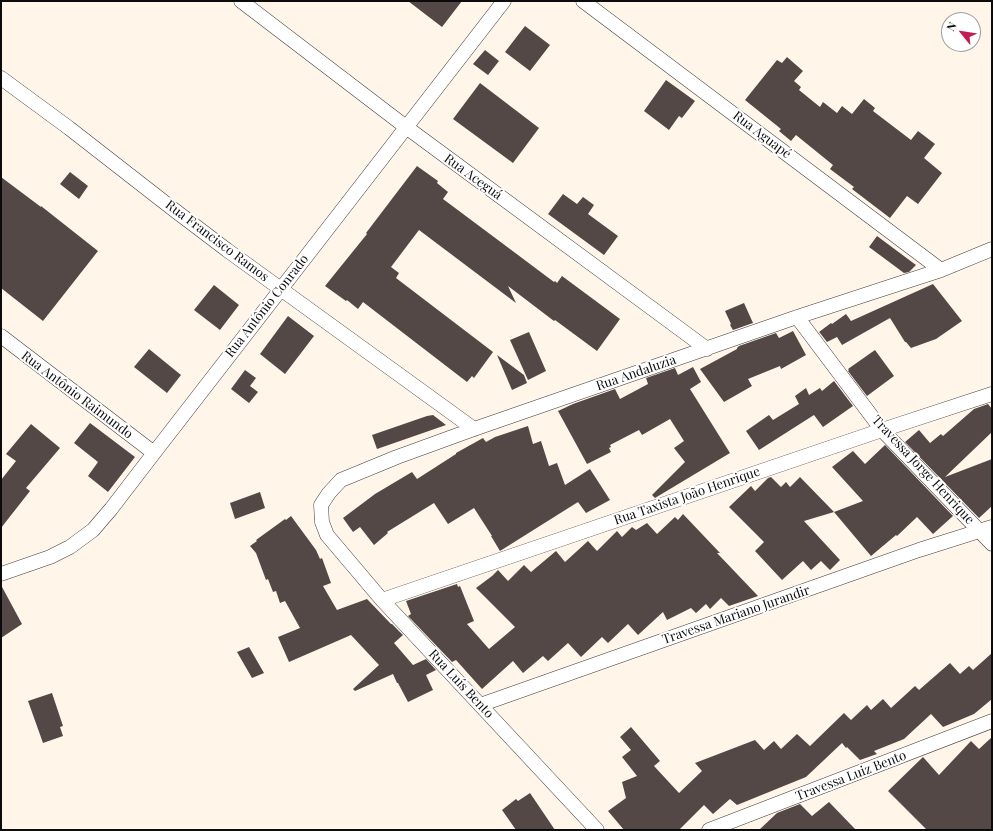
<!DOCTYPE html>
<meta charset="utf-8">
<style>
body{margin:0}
#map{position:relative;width:993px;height:831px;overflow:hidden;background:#fff5e9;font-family:"Playfair Display",serif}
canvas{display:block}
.frame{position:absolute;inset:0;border:2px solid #0b0b0b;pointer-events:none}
.north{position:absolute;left:941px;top:12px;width:40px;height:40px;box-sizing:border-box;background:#fff;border:1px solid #9d9d9d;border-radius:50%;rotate:300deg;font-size:11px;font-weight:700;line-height:16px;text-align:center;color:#0b0b0b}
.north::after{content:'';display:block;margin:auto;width:14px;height:18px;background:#c21c50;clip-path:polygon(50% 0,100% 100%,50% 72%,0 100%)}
</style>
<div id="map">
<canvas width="993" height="831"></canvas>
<div class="frame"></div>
<div class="north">N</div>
</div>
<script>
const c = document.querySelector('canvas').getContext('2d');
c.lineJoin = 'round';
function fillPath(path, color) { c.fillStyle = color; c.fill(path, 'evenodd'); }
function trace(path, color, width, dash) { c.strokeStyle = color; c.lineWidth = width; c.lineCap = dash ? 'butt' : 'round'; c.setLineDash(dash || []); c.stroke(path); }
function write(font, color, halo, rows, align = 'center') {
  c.font = font + ' "Playfair Display",serif'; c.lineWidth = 4; c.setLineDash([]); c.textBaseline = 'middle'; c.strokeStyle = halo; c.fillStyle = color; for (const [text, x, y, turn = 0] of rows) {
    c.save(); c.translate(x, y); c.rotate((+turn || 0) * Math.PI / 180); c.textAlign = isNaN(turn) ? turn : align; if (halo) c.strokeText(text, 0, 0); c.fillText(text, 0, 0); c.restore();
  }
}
const building = new Path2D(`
 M408,1h54l-20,26z
 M525,26l25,19 -20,26 -25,-19z
 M485,50l14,11 -11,14 -15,-11z
 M787,57l16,14 -9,10 7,6 -2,3 21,17 3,-5 14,11 5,-7 10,8 12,-15 11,9 -2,3 38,29 7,-9 17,13 -11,14 18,15 -24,31 -11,-8 -17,22 -38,-29 2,-2 -24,-18 3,-4 -37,-30 -5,6 -12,-10 2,-2 -36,-29 32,-40 5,3z
 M666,80l29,21 -13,17 -3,-2 -10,14 -25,-19z
 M480,83l59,45 -26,35 -60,-44z
 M417,166l21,15 -1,2 11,9 -5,7 71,53 40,30 1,-1 2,2 5,-7 58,43 -23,32 -42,-31 -1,1 -46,-35 8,17 -97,-73 -28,37 8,6 -3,5 97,74 -19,26 -2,-2 -5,6 -104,-80 -5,7 -11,-9 -1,1 -21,-15 42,-52 -1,-1z
 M70,172l18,14 -9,13 -19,-15z
 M1,177l40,30v-1l57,45 -55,70 -42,-33z
 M563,194l14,10 6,-7 11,8 -6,9 30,22 -14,19 -56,-41z
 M877,236l39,29 -7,7 -5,1 -35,-26z
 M933,284l29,37 -26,18 -25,9 -5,-6h-1l-15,-24 -48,27 -5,-8 -10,5 -7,-9 -1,-1 12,-9 1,1 14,-10 5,7z
 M214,285l25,20 -19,25 -26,-20z
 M744,303l9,20 -20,7 -3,-5 1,-1 -6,-13z
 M288,316l26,20 -29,38 -25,-20z
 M793,331l13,24 -25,14 -1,-3 -32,13 4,7 -28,16 -24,-33 37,-20v-1l2,-2 37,-13 3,5z
 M529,332l17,39 -18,9 -18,-40z
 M149,349l32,26 -14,18 -33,-26z
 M875,350l19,26 -27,20 -19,-25 1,-1 -1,-1z
 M497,355l27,20 3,8 -15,7z
 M693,367l8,15 -11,7 40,64 -75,45 -3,-3 33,-33 -11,-14 10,-7 -14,-22 -28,16 -3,-5 -29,15 1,2 -2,1 2,4 -24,12 -29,-53 15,-7 42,-15 5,10 28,-15 -2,-6 29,-10 3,7z
 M245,370l11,8 -6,8 8,6 -9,11 -18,-14z
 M834,381l19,25 -30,21 -9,-12 -55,35 -13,-19 23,-16 4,5 26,-16 -4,-8 11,-8 3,7 11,-7 2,3z
 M988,404l4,5v23l-47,45 47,-18v47l-13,12 -74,-76 14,-12 11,13 11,-9 2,2 31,-27z
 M433,415l13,10 -69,24 -5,-14 55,-19z
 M90,423l45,34 -27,35 -20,-16 10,-14 -24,-19z
 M31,424l29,24 -34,40 4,3 -29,37v-48l15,-19 -10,-7z
 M528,426l5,18 8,-3 8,25 8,-3 8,22 25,-16 20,31 -24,13 -8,-11 -78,49 -9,-15h1l-18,-28 -26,16 -14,-21 -47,29 1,1 -14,12 -14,-18 -7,5 -10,-14 32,-24 37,-22 5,7 39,-25v-1l27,-15 3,4 9,-5z
 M885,445l68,71 -20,18 -16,-17 -20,19 -1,-1 -25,21 -37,-44 29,-11 -31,-34 21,-16 12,13z
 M771,477l10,10 5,-5 4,5 10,-10 34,35 -30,9 36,39 -10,10 -9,-9 -10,9 -8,-9 -21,19 -27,-29 9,-9 -35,-35 22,-21 4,5 13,-13z
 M260,492l5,16 -30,11 -5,-16z
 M683,514l37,39h-3l41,43 -29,10 -8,-8 -11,11 -4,-5 -10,9 -5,-5 -24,12 -4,-8 -25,23 -10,-11 -20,19 -6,-6 -21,20 -13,-14 -20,18 -5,-5 -20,17 -10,-12 -31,28 -26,-29 -4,2 -44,-46 3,-2 -5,-13 51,-17 1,3 2,-1 14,35 -7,3 22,25 26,-22 -39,-39 16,-12 6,-6 10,11 16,-16 7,7 25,-21 9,11 23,-21 9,10 20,-20 5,6 10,-10 4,3 11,-7 10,11 18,-17 3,3z
 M291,516l25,34 4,9 2,-1 9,25 -8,3 14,24 30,-11 24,25h1l11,11 -9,8 19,22 13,-6 10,11 -10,5 7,15 -25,12 -10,-19h-1l-4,-9 -38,17 -2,-2 26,-24 -28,-30 -62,27 -11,-25 22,-9 -15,-27 -5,2 -4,-12 -3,1 -5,-13 -2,1 -10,-27 -6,-7 7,-5 -1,-1 29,-21 1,1z
 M1,585l21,39 -21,14z
 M249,647l15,26 -12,5 -15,-26z
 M992,653v46l-18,15 -31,13 -12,-13 -27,25 -30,12 3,3 -17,6 -13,-13 -1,1 -4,-5 -36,34 -69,28 -7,-6 -17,15 -9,-9 -25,25h-55l-16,-19 18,-13 -4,-16 15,-6 -15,-19 9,-7 -11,-13 11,-10 29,34 -6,5 25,27 23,-22 -7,-8 60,-23 9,10 10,-9 7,8 16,-15 13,12 34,-33 7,7 16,-15 4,5 12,-11 8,9 24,-22 4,4 31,-27 10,11 9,-8 4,4z
 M52,693l11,33 -3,1 3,9 -20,7 -15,-42z
 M992,737v93h-65l-39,-39 35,-34 16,18 32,-34 8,8z
 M530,793l25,37h-39l-14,-20 14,-11 2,2z
 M829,802l27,28h-97l18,-17 23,-9 12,12z`);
const street = new Path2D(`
 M241,1l165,126 301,222
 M583,1l358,269
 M1,78l68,50 104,81 54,41 247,179
 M797,317l85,113 110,114
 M1,336l153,117
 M1,574l49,-17 20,-10 23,-17 18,-21 43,-56 350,-452
 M382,600l500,-170 110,-36
 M480,705l439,-155 73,-23
 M597,830l-215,-230 -55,-65 -5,-13 -1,-17 8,-12 12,-13 56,-23 77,-28 323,-112 144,-47 51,-21
 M709,830l283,-109`);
const streetNames = [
 ["Rua Aguapé",762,135,37],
 ["Rua Aceguá",473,177,36],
 ["Rua Francisco Ramos",217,241,37],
 ["Rua Antônio Conrado",267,306,-52],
 ["Rua Andaluzia",636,373,-19],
 ["Rua Antônio Raimundo",77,395,37],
 ["Travessa Jorge Henrique",923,470,47],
 ["Rua Taxista João Henrique",687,496,-19],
 ["Travessa Mariano Jurandir",736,615,-19],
 ["Rua Luís Bento",461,684,47],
 ["Travessa Luiz Bento",851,776,-21]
];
fillPath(building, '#544847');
trace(street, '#3e3e3e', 15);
trace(street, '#fff', 14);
write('13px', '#0b0b0b', '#fff', streetNames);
</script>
